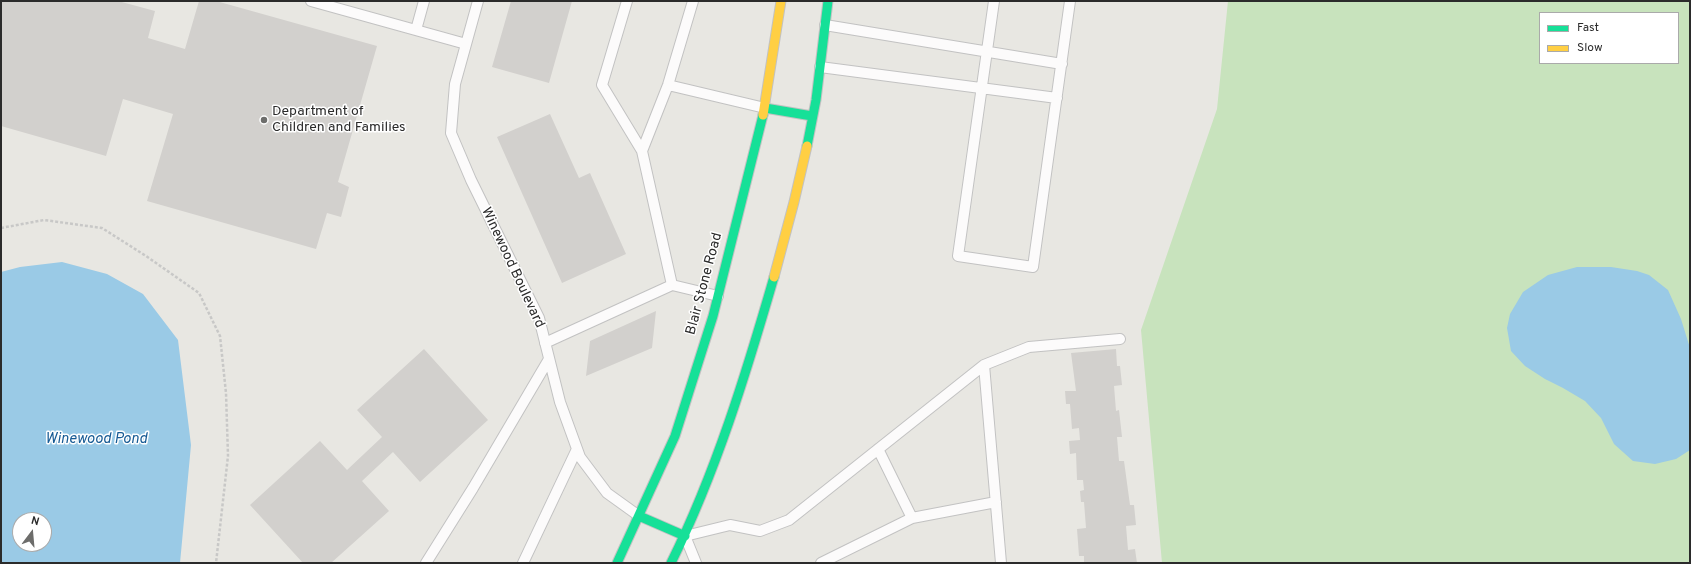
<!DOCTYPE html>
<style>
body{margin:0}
#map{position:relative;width:1691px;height:564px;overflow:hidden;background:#e8e7e2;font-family:Overpass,sans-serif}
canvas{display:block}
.frame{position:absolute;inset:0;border:2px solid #2b2b2b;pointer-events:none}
.legend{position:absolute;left:1539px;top:12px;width:140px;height:52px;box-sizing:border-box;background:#fff;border:1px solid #aaa;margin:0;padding:5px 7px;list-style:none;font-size:12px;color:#2b2b2b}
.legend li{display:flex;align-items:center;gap:8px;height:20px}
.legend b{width:20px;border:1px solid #aaa}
.north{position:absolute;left:12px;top:512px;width:40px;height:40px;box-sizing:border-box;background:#fff;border:1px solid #aaa;border-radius:50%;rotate:16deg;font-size:11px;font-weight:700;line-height:16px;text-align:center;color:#2b2b2b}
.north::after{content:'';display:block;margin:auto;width:14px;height:18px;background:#6d6d6b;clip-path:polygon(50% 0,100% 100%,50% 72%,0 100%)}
</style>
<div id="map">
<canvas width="1691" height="564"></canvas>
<div class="frame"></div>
<ul class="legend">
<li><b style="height:5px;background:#16e098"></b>Fast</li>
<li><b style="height:5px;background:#ffcf43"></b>Slow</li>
</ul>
<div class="north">N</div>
</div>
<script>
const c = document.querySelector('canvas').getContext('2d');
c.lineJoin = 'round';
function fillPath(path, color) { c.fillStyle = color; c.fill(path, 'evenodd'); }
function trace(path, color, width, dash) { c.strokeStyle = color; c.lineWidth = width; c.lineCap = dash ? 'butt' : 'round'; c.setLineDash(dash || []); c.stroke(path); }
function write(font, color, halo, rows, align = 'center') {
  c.font = font + ' Overpass,sans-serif'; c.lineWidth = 3; c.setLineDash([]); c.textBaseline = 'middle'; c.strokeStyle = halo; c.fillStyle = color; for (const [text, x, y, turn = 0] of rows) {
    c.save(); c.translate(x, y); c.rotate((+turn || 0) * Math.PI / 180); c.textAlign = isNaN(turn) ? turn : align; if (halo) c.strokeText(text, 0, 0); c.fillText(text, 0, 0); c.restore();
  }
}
const green = new Path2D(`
 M1228,1h462v562h-528l-21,-233 76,-221zM1540,13h138v50h-138z`);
const water = new Path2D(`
 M62,262l45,12 36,20 35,46 13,105 -11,118h-179v-291l19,-5zM20,520h24v24h-24z
 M1577,267h34l26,4 12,4 19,15 13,29 9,29v102l-14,9 -21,5 -22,-3 -19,-17 -13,-26 -16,-17 -22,-13 -18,-9 -20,-13 -14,-15 -4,-23 3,-14 13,-22 25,-17z`);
const building = new Path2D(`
 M1,1h117l37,10 -7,27 37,11 14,-48h17l161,45 -39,136 11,5 -8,30 -14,-4 -11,36 -169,-48 26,-87 -50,-15 -17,57 -105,-30z
 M511,1h61l-23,82 -57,-16z
 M550,114l29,64 11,-5 36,81 -64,29 -65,-146z
 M656,311l-4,37 -66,28 4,-35z
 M424,349l64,71 -68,62 -27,-30 -31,29 27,30 -58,52h-28l-53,-58 70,-64 27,29 35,-33 -25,-27z
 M1116,349l1,17h3l2,19 -8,1 2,25 3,-1 3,27h-5l2,24h5l6,44h4l2,20 -10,1 2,24 7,-1 2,14h-53v-7h-5l-2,-27 9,-1 -2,-26h-3l-1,-11 4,-1 -1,-10h-6l-1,-27 -6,1 -1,-13 11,-1 -1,-12 -7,1 -2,-25h-4l-1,-13h11l-5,-38z`);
const path = new Path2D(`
 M1,228l43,-8 58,8 44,28 53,37 21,43 6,57 2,63 -12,107`);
const lane = new Path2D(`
 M311,1l155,43
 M478,1l-23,83 -4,49 20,47 68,138 21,84 20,55 27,36 32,23
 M627,1l-25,84 40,66
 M994,1l-36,255 75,11 37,-266
 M825,25l237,39
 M416,30l8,-29
 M820,67l237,31
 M668,85l97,23
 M672,285l-30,-134 26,-66 25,-84
 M545,343l127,-58 46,11
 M984,365l17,198
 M878,449l34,69
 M426,563l47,-75 76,-129
 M523,563l54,-114
 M696,563l-11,-27 45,-11 30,6 29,-11 195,-155 45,-18 91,-8
 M821,563l91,-45 84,-16`);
const fast = new Path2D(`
 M765,108l47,8
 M807,146l9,-46 12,-99
 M639,516l46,20
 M617,563l58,-127 38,-120 50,-201
 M671,563c45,-91 75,-189 103,-286`);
const slow = new Path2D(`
 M763,115l18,-114
 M774,277l20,-75 13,-56`);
const markers = [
 [264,120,4,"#6d6d6b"]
];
const poiNames = [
 ["Department of",272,112],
 ["Children and Families",272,128]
];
const streetNames = [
 ["Winewood Boulevard",512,268,65],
 ["Blair Stone Road",705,284,-75]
];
const waterNames = [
 ["Winewood Pond",96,440]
];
fillPath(green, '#c8e3bd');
fillPath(water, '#9acae6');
fillPath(building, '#d2d0cd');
trace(lane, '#c2c2c2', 12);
trace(fast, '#c2c2c2', 11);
trace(slow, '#c2c2c2', 11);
trace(path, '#c8c8c7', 2.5, [3, 2]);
trace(lane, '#fcfbfb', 10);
trace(fast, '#16e098', 9);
trace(slow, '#ffcf43', 9);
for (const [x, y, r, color] of markers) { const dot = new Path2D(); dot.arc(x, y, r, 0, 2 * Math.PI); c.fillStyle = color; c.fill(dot); trace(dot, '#fff', 1.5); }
write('14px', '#2b2b2b', '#fff', poiNames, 'left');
write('14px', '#2b2b2b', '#fff', streetNames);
write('italic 15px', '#165a94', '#fff', waterNames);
</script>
